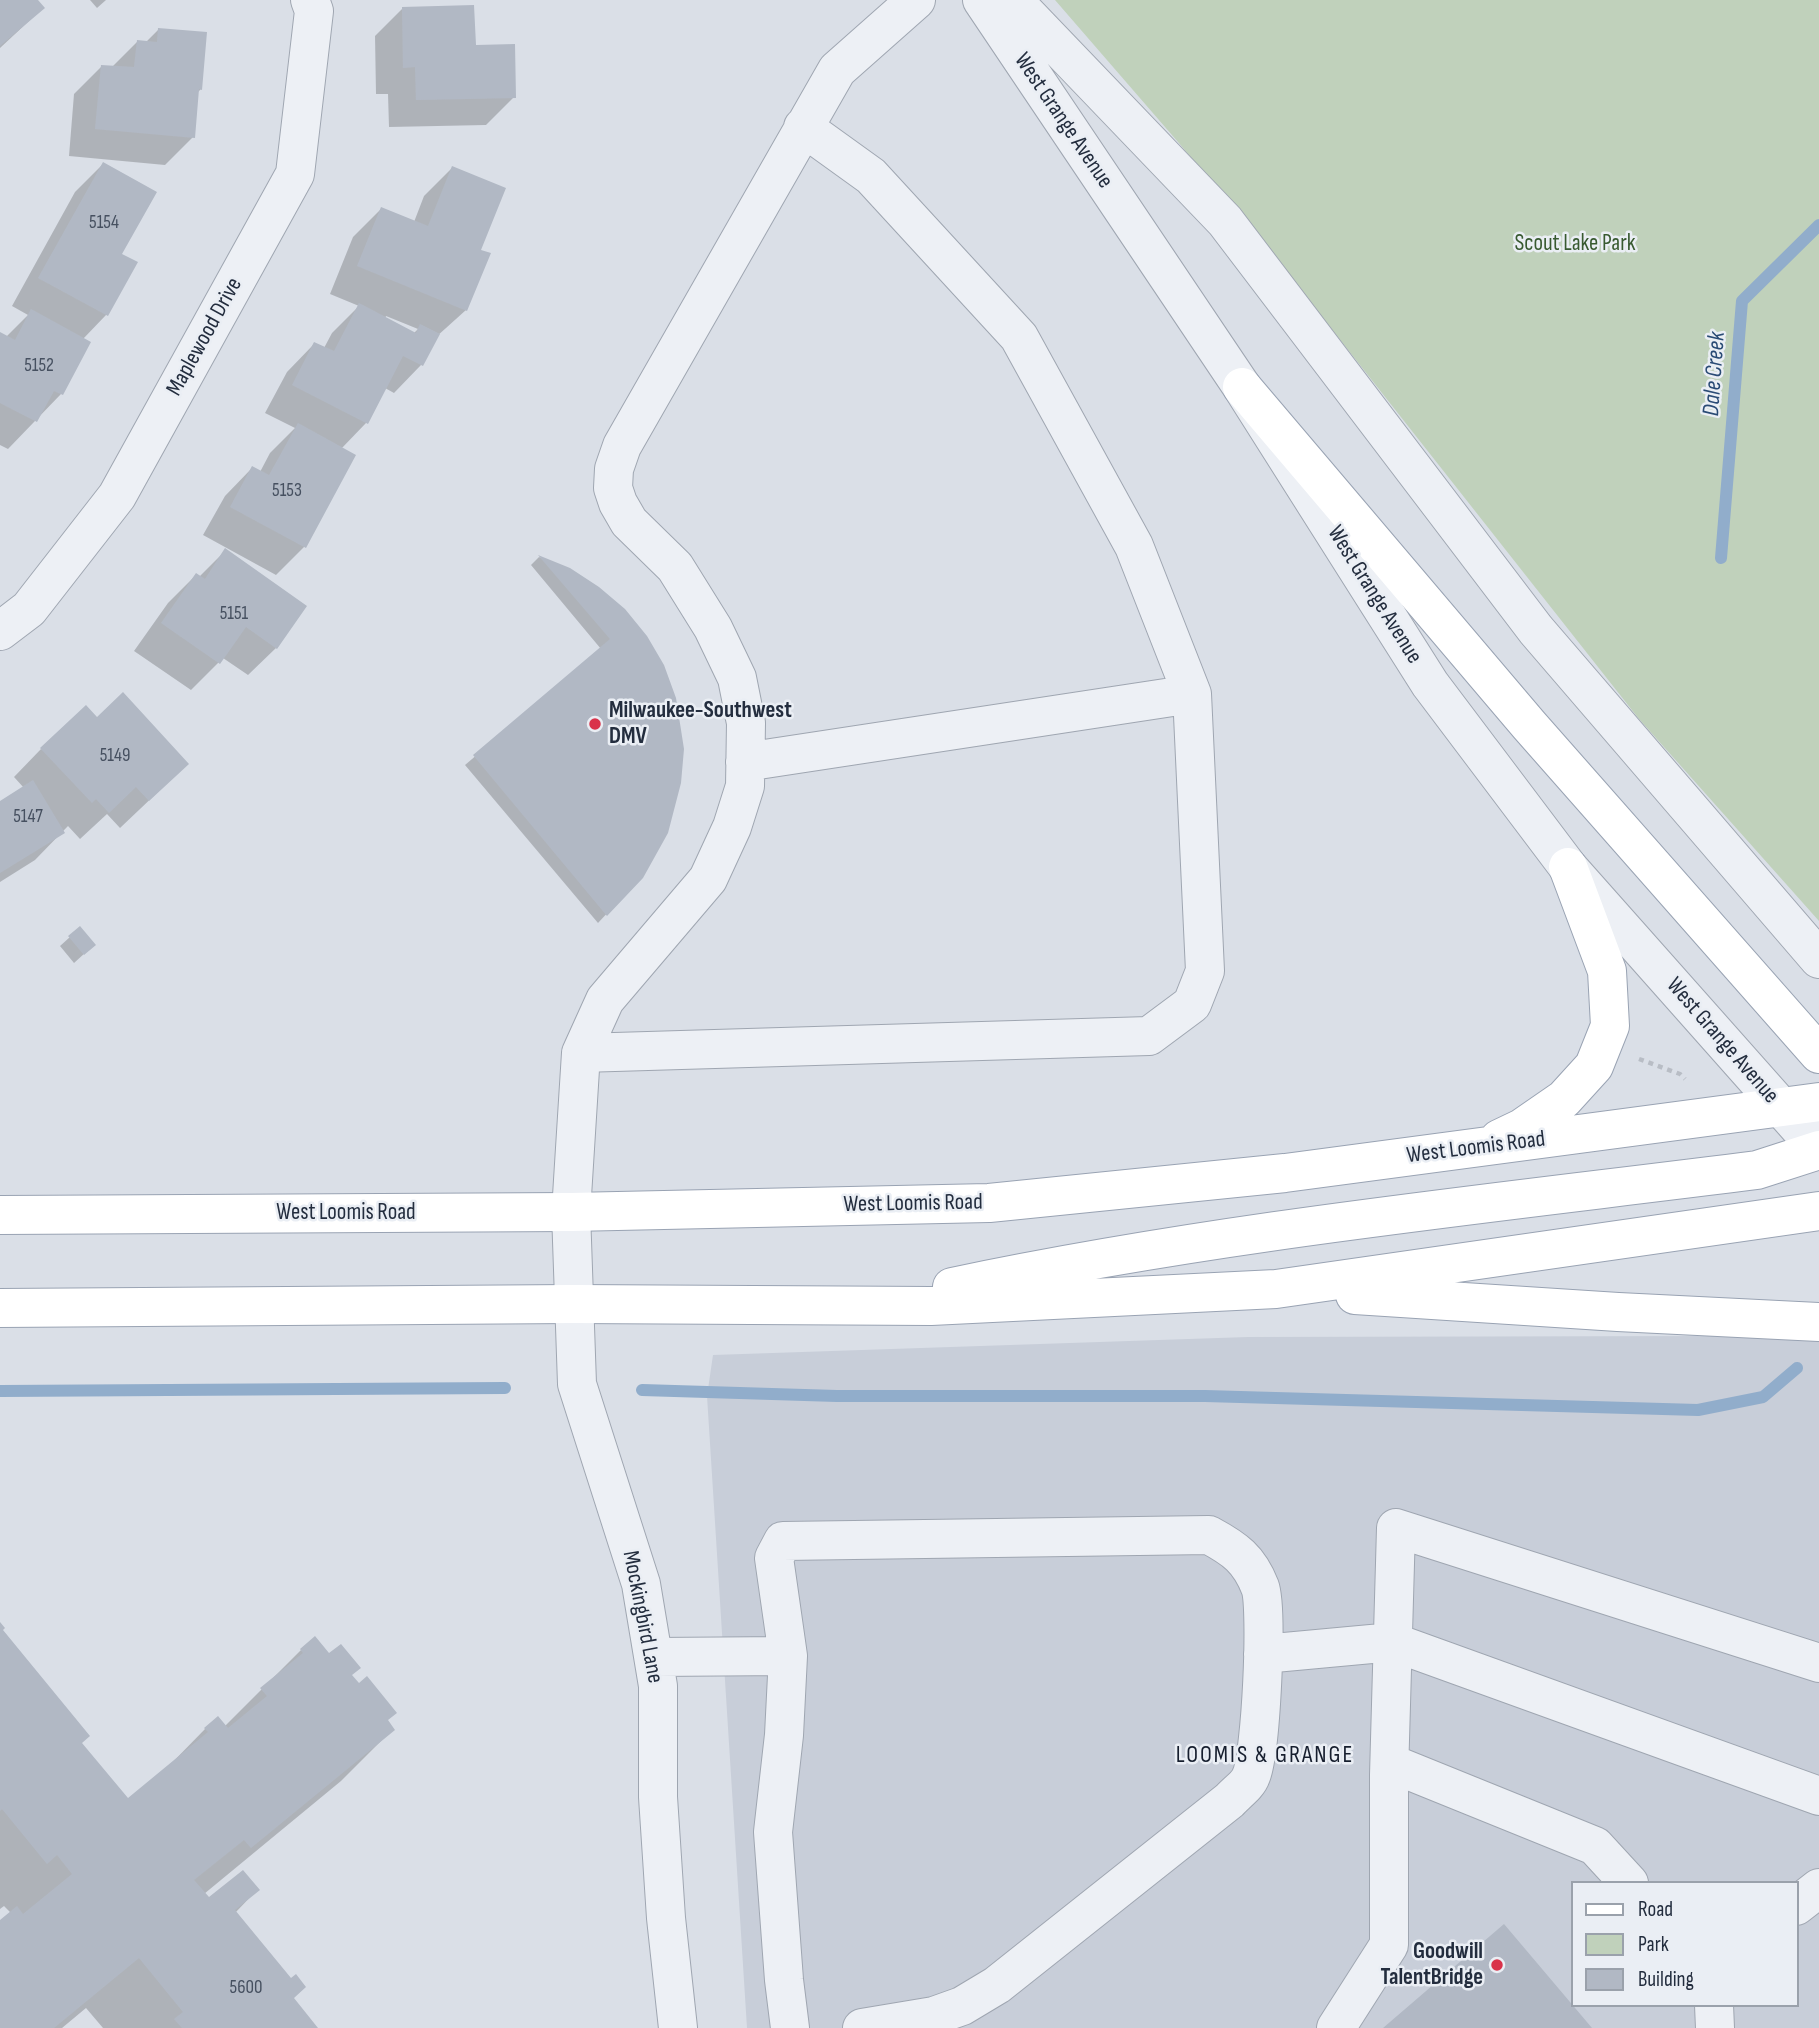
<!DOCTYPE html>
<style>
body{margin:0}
#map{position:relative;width:1819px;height:2028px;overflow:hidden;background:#dadfe7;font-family:"Sofia Sans Condensed",sans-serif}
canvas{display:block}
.legend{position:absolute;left:1571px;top:1881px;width:228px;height:126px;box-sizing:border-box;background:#eaeef4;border:2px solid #9aa1ab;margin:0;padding:9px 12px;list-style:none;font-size:21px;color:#232d3e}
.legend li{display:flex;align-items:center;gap:14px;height:35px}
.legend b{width:35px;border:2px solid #9aa1ab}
</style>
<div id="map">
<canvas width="1819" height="2028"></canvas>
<ul class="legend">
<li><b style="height:9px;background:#fff"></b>Road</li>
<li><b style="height:19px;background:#c0d1bb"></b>Park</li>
<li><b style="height:19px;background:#b1b8c4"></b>Building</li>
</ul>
</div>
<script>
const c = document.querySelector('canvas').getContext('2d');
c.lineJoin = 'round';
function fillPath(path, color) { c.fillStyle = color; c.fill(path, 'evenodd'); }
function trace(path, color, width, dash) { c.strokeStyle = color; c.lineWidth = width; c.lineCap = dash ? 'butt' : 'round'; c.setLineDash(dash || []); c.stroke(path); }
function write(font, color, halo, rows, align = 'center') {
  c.font = font + ' "Sofia Sans Condensed",sans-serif'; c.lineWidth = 5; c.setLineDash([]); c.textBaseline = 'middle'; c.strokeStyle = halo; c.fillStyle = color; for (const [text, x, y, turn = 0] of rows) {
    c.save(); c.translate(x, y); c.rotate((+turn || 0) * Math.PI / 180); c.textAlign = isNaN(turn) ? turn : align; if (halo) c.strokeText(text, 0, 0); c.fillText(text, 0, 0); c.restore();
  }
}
const built = new Path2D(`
 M1711,1336l108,2v690h-1072l-40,-632 6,-41 535,-18zM1572,1883h224v122h-224z`);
const green = new Path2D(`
 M1055,0h764v921l-180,-202 -354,-449 -107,-128z`);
const shadow = new Path2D(`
 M0,0h36l7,8 -43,40z
 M90,0h16l-9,8z
 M402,9l112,88 -28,28 -97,2 -1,-33h-12l-1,-58z
 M158,30l43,59 -4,4 -4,44 -28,28 -96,-9 5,-62 28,-28 10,1 25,-25 8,1z
 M103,164l17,91 15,8 -29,52 -23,24 -22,55 -53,55 -8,-4v-111l6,3 22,-22 -16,-9 63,-114z
 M452,168l27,83 -13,59 -30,27 -15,28 -27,28 -9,-5 -19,35 -25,26 13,6 -50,92 -28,28 -73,-40 22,-39 27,-28 8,4 10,-19 25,-25 -30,-15 22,-41 27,-28 10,4 8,-15 27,-27 -29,-12 23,-57 28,-28 33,13 10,-26zM386,316l32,13 -5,5 -28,-15z
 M225,551l51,97 -28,27 -25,-17 -32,32 -57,-39 34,-48 28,-28 3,2z
 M539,557l30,13 29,18 82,195 -39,94 -43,46 -133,-158 136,-116 -70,-84z
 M41,749l118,42 -39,37 -13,-14 -27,25 -12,-13 -33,34 -35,22v-79l24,-15 -10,-11z
 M80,928l5,25 -11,10 -14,-17z
 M0,1625l1,5 79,114 47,57 36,-29 42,-43 20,-3 76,-76 49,26 37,45 6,8 -52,52 -137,113 5,6 48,-10 -22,23 57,86 24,29h-213l-17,-20 -24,20h-62v-106l11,-9 -7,-7 -4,3z`);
const stream = new Path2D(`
 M1721,558l21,-257 77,-76
 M642,1390l195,6h368l493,14 65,-13 34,-29
 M0,1391l505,-3`);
const building = new Path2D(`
 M0,0h38l7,8 -45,38z
 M474,5l2,40 39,-1 1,54 -100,2 -1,-33 -12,1 -1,-61z
 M158,28l49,4 -5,58 -3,-1 -4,49 -100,-9 6,-64 33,2 3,-27 20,2z
 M103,162l54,30 -35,62 16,8 -30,54 -70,-38z
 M452,166l54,22 -25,62 10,3 -24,58 -110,-45 24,-59 47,19z
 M359,303l57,30 4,-9 20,10 -17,32 -20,-10 -35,68 -76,-39 22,-43 20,9z
 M31,309l60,33 -28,53 -9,-4 -17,31 -37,-19v-71l15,8z
 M298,423l58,32 -50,93 -76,-41 22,-41 17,9z
 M225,548l82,58 -30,43 -31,-22 -26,37 -59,-41 35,-50 9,6z
 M538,555l32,13 29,19 26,22 22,27 17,29 12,33 8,51 -3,34 -13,50 -25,45 -36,38 -134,-161 137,-116z
 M123,692l66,72 -40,37 -13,-14 -27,26 -13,-14 -4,4 -52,-55 46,-43 11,12z
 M33,780l32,53 -65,40v-72z
 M80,926l16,19 -12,10 -16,-19z
 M0,1622l5,6 -2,2 87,106 -8,7 46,55 80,-66 -4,-4 14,-12 10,12 39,-32 -7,-8 43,-35 -3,-4 15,-13 14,17 12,-9 20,24 -9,7 7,8 8,-7 30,37 -9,7 7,10 -144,118 -7,-8 -50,40 15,17 34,-27 17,20 -25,20 56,68 5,-4 10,13 -12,11 24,30h-136l-8,-9 9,-7 -44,-54 -85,70h-54v-108l17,-14 6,8 49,-40 -15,-19 -10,9 -45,-55 -2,2z
 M1504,1924l88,104h-209z`);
const path = new Path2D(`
 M1639,1059l41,15 5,5`);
const minor = new Path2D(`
 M982,0l260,387 188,297 138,183 251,283
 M1013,0l212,221 311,409 283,329
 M0,631l29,-22 88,-113 178,-322 19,-163 -4,-11
 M745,762l447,-68
 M581,1053l568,-17 43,-32 13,-33 -13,-277 -58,-148 -115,-209 -148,-161 -68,-49
 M1263,1654l130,-12 426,154
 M788,1656l-14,-98 9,-17 426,-6c26,14 40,24 51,52 8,21 1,167 -9,189 -3,9 -15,17 -21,24l-233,185 -35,21 -28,10 -72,12
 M654,1657l134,-1 -4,79 -11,97 11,148 6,48
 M1390,1763l205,83 34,37
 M1796,1906l23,-18
 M1714,2005l1,23
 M678,2028l-12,-110 -8,-121v-111l-17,-102 -64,-200 -6,-172 10,-159 24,-53 103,-121 24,-52 13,-41 1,-63 -9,-45 -24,-50 -38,-61 -46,-45 -11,-19 -5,-15 1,-19 8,-23 215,-376 79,-70
 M1336,2028l53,-83v-170l7,-247 423,135`);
const major = new Path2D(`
 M1242,387l287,338 290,329
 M1499,1139l23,-11 42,-29 30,-33 16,-40 -3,-55 -39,-104
 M0,1215l571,-3 418,-9 296,-30 534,-71
 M952,1287c266,-56 536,-83 805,-117l62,-20
 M1355,1295l263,17 201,10
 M0,1308l573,-4 358,2 345,-17 543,-78`);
const markers = [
 [595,724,7,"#d9324a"],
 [1497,1965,7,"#d9324a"]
];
const numberNames = [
 ["5154",104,223],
 ["5152",39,366],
 ["5153",287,491],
 ["5151",234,614],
 ["5149",115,756],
 ["5147",28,817],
 ["5600",246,1988]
];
const streetNames = [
 ["West Grange Avenue",1063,121,56],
 ["Maplewood Drive",205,337,-61],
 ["West Grange Avenue",1374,595,58],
 ["West Grange Avenue",1722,1041,49],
 ["West Loomis Road",1476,1148,-7],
 ["West Loomis Road",913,1204,-1],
 ["West Loomis Road",346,1213],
 ["Mockingbird Lane",642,1617,79]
];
const parkNames = [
 ["Scout Lake Park",1575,244]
];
const poiNames = [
 ["Milwaukee-Southwest",609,711],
 ["DMV",609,737],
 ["Goodwill",1483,1952,"right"],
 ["TalentBridge",1483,1978,"right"]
];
const waterNames = [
 ["Dale Creek",1715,374,-86]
];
const neighbourhoodNames = [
 ["LOOMIS & GRANGE",1265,1756]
];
fillPath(built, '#c8ced9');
fillPath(green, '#c0d1bb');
fillPath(shadow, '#0003');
trace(stream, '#91adcb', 12);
fillPath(building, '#b1b8c4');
trace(minor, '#9fa6b1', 40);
trace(major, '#99a3b3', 40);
trace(path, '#b8bdc5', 4.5, [5, 5]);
trace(minor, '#edf0f5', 38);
trace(major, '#fff', 38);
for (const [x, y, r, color] of markers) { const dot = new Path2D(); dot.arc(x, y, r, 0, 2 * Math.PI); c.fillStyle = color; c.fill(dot); trace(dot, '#eaeef4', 2.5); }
write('19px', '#465060', null, numberNames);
write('23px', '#232d3e', '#eaeef4', streetNames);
write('23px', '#385a30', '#eaeef4', parkNames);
write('bold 23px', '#232d3e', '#eaeef4', poiNames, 'left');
write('italic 24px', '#2a4b75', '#eaeef4', waterNames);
c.letterSpacing = '2px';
write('24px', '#161e2e', '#eaeef4', neighbourhoodNames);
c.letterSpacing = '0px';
</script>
